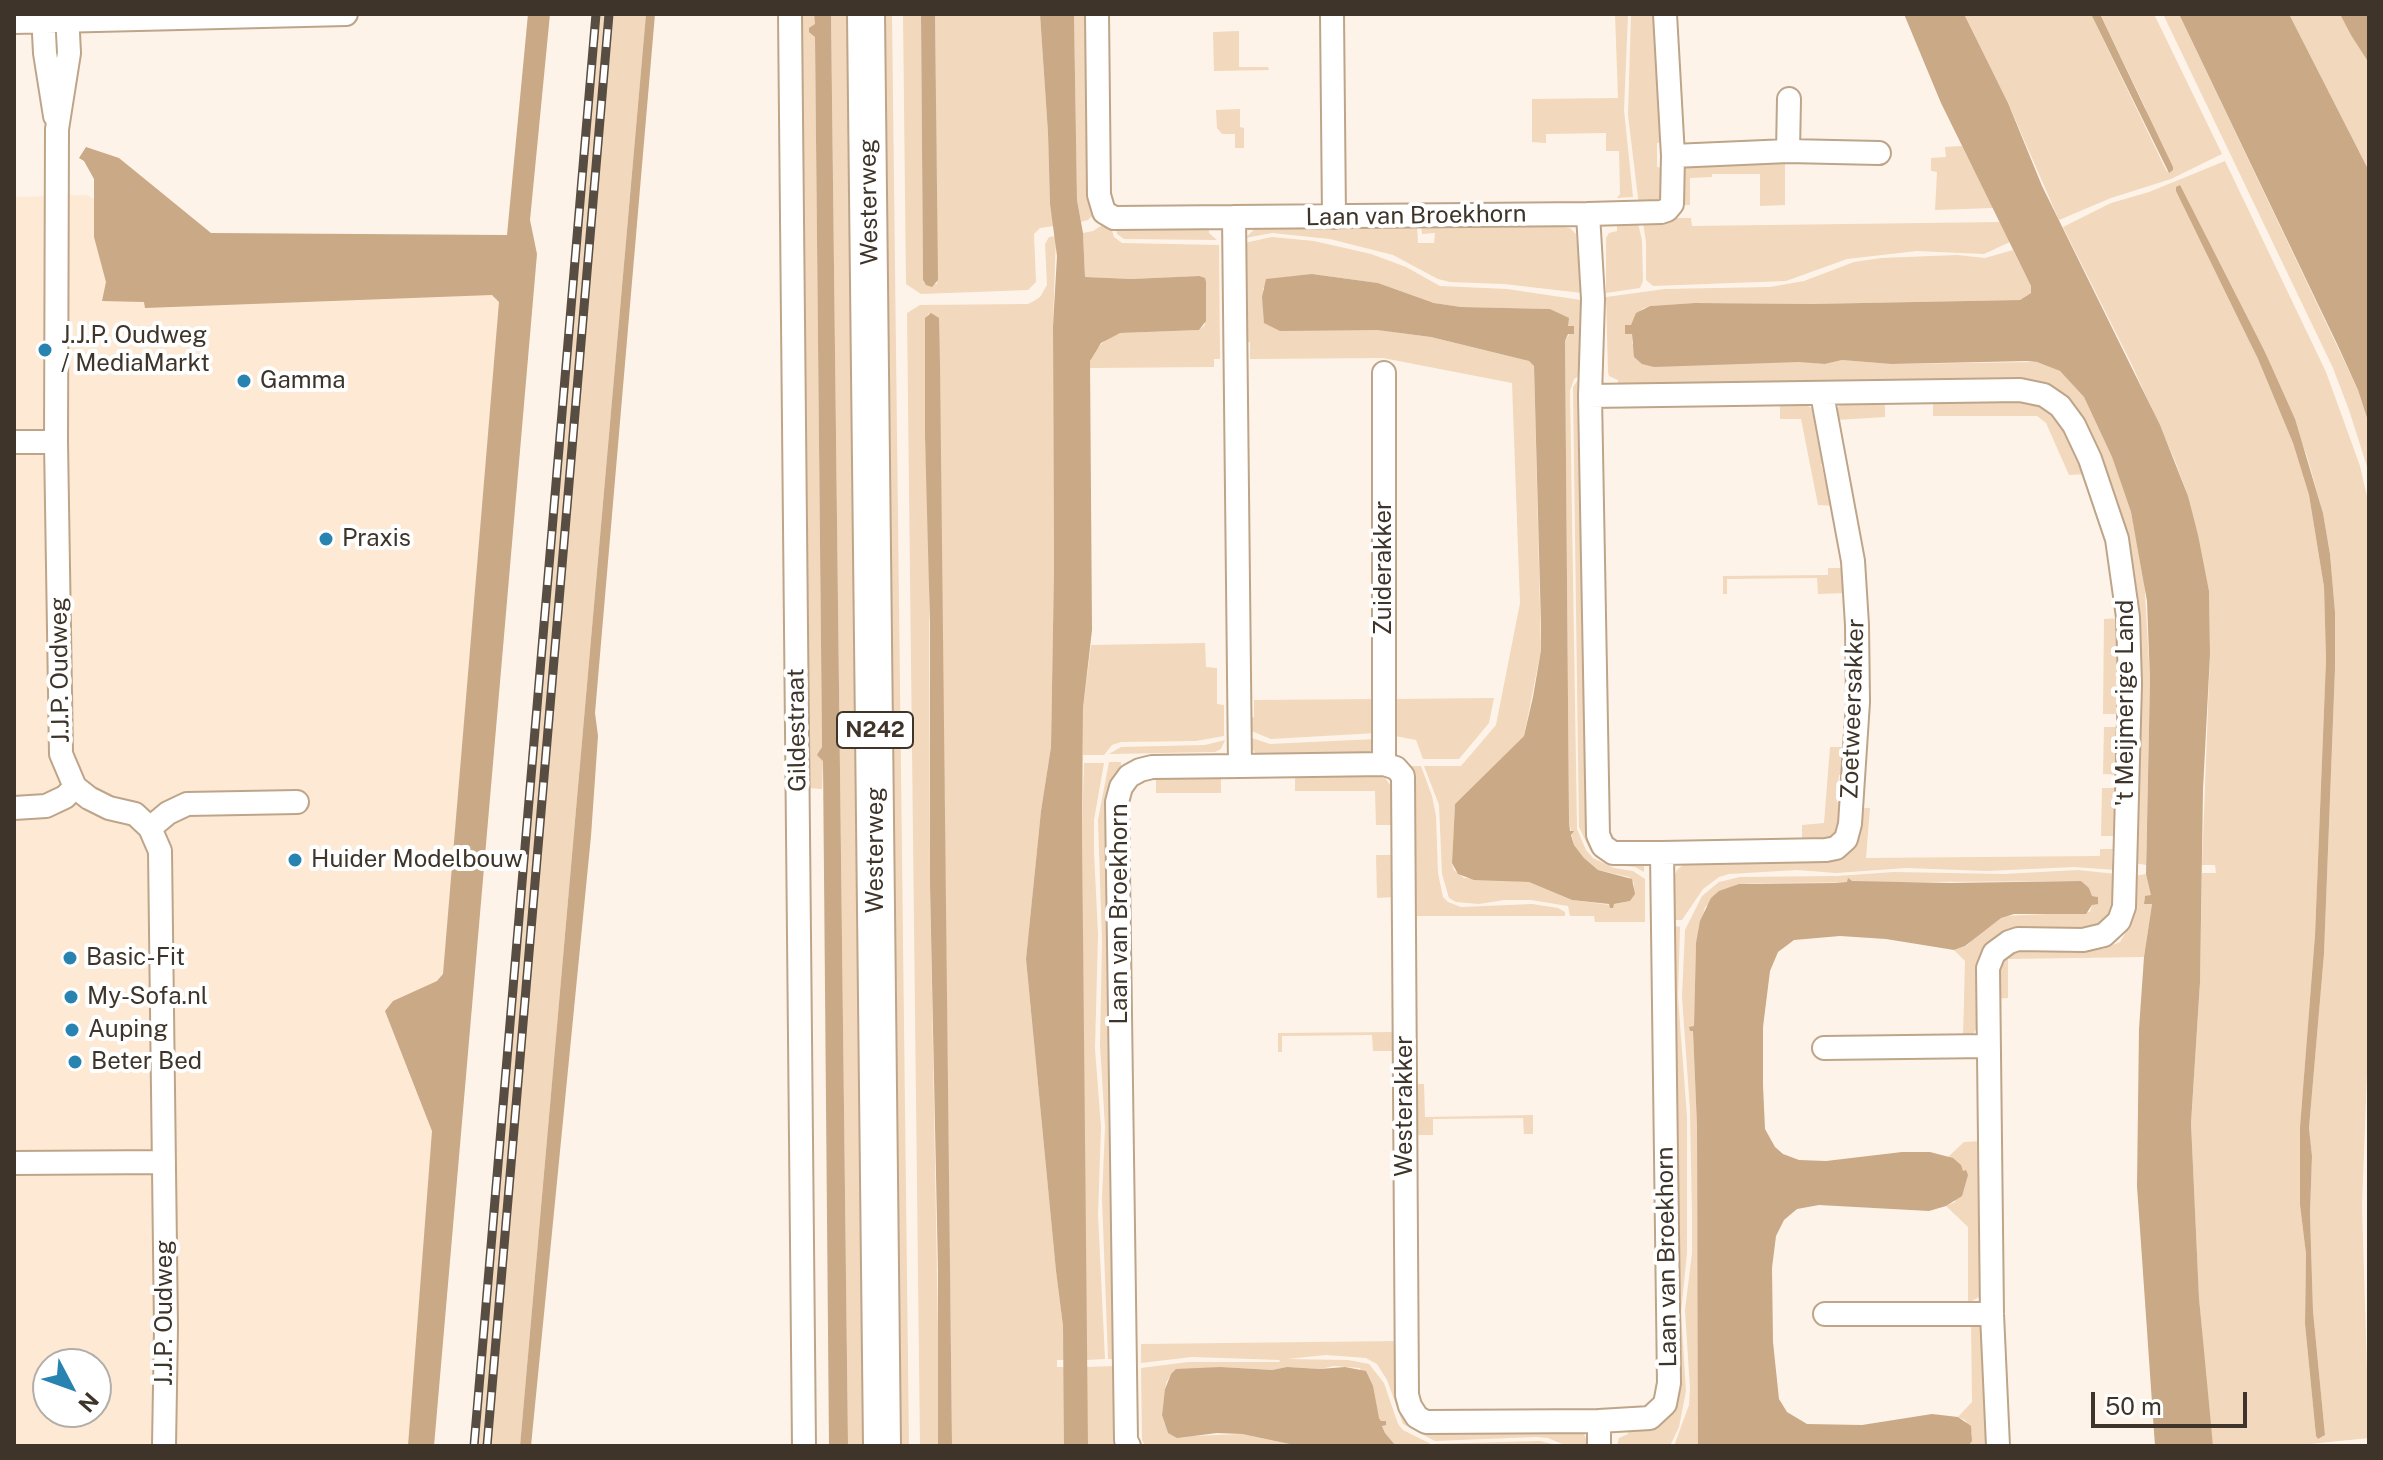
<!DOCTYPE html>
<style>
body{margin:0}
#map{position:relative;width:2383px;height:1460px;overflow:hidden;background:#fef3e8;font-family:"Public Sans",sans-serif}
canvas{display:block}
.frame{position:absolute;inset:0;border:16px solid #3e3429;pointer-events:none}
.north{position:absolute;left:32px;top:1348px;width:80px;height:80px;box-sizing:border-box;background:#fff;border:2px solid #b2aea9;border-radius:50%;rotate:131deg;font-size:22px;font-weight:700;line-height:32px;text-align:center;color:#3e3429}
.north::after{content:'';display:block;margin:auto;width:28px;height:36px;background:#2883b0;clip-path:polygon(50% 0,100% 100%,50% 72%,0 100%)}
.scale{position:absolute;left:2091px;top:1392px;width:156px;height:36px;box-sizing:border-box;border:4px solid #3e3429;border-top:0;padding-left:10px;font-size:24px;line-height:28px;white-space:nowrap;color:#3e3429;-webkit-text-stroke:6px #fff;paint-order:stroke}
</style>
<div id="map">
<canvas width="2383" height="1460"></canvas>
<div class="frame"></div>
<div class="north">N</div>
<div class="scale">50 m</div>
</div>
<script>
const ctx = document.querySelector('canvas').getContext('2d');
ctx.lineJoin = 'round';
function fill(path, color) { ctx.fillStyle = color; ctx.fill(path, 'evenodd'); }
const toPath = rows => new Path2D(rows.map(r => 'M' + r).join(''));
function strokePath(path, color, width, dash) { ctx.strokeStyle = color; ctx.lineWidth = width; ctx.lineCap = dash ? 'butt' : 'round'; ctx.setLineDash(dash || []); ctx.stroke(path); }
function drawText(font, color, halo, rows, align = 'center') {
  ctx.font = font + ' "Public Sans",sans-serif'; ctx.lineWidth = 8; ctx.setLineDash([]); ctx.textBaseline = 'middle'; ctx.strokeStyle = halo; ctx.fillStyle = color; for (const [text, x, y, turn = 0] of rows) {
    ctx.save(); ctx.translate(x, y); ctx.rotate((+turn || 0) * Math.PI / 180); ctx.textAlign = isNaN(turn) ? turn : align; if (halo) ctx.strokeText(text, 0, 0); ctx.fillText(text, 0, 0); ctx.restore();
  }
}
const built = toPath([
 [86,195,187,245,517,253,419,1446,14,1446,14,197],
 [48,1364,96,1364,96,1412,48,1412]
]);
const green = toPath([
 [596,14,646,14,520,1446,479,1446,496,1163],
 [799,14,814,14,815,24,812,28,815,37,822,747,819,755,823,761,822,789,808,788],
 [831,14,853,14,871,1446,848,1446],
 [880,14,892,14,909,1446,897,1446],
 [903,14,921,14,923,280,924,283,937,284,935,14,1040,14,1048,133,1050,204,1054,226,1040,228,1034,234,1036,282,1028,290,921,294,906,284],
 [1074,14,1087,14,1088,201,1092,216,1088,220,1081,222,1077,200],
 [1615,14,1628,15,1624,110,1633,197,1617,198,1620,194,1619,151,1606,151,1606,133,1546,134,1546,143,1532,142,1532,99,1618,98],
 [1631,14,1655,14,1662,142,1657,143,1657,167,1663,168,1661,197,1655,203,1639,206,1628,115],
 [1964,14,2091,14,2166,170,2169,173,2145,107,2100,14,2154,14,2222,154,2171,179,2111,198,2059,220,2008,103],
 [2163,14,2179,14,2358,390,2369,424,2369,473,2349,410,2333,368],
 [2289,14,2340,14,2369,63,2369,171],
 [1239,31,1239,67,1268,67,1269,70,1214,71,1213,32],
 [1240,109,1240,127,1244,128,1244,148,1235,148,1235,134,1222,134,1217,128,1216,110],
 [1962,146,1993,208,1935,210,1937,172,1931,171,1931,158,1946,157,1945,147],
 [1785,160,1785,205,1760,206,1760,174,1712,174,1712,177,1690,178,1690,205,1680,205,1682,162],
 [2225,161,2326,372,2360,466,2369,505,2369,1018,2362,1206,2369,1438,2289,1446,2213,1446,2209,1417,2199,1298,2191,1123,2200,982,2202,873,2216,873,2215,865,2202,865,2210,654,2209,591,2188,496,2174,458,2132,365,2063,227,2111,203,2149,192],
 [2176,187,2265,352,2307,456,2323,513,2330,554,2335,612,2335,669,2324,954,2309,1128,2312,1156,2310,1213,2313,1311,2325,1435,2318,1439,2316,1436,2305,1324,2306,1254,2300,1205,2300,1127,2315,935,2326,660,2324,587,2309,495,2293,443,2258,359],
 [1675,218,1691,218,1692,226,2000,222,2010,242,1984,254,1917,251,1847,259,1786,281,1653,286,1646,280,1646,242,1643,223,1667,222],
 [1539,223,1570,228,1576,234,1582,293,1504,284,1450,282,1438,279,1393,255,1330,239,1272,233,1245,238,1257,227,1417,224,1418,243,1434,243,1435,233,1422,234,1421,225],
 [1617,223,1638,223,1642,240,1643,281,1640,288,1606,293,1606,238,1609,233,1617,231],
 [1104,224,1111,227,1114,237,1122,243,1219,245,1220,359,1214,359,1214,367,1090,368,1090,361,1095,350,1109,337,1120,333,1199,330,1205,325,1199,276,1131,279,1085,277,1083,233,1093,231],
 [1209,227,1209,233,1217,240,1124,239,1117,234,1116,228],
 [1056,236,1053,326,1054,568,1051,747,1041,811,1026,959,1056,1271,1063,1326,1064,1360,1057,1360,1057,1367,1064,1367,1064,1446,952,1446,940,443,929,313,925,319,925,436,929,536,930,884,939,1386,938,1446,920,1446,907,313,920,305,1028,304,1034,301,1040,297,1047,285,1045,244,1049,237],
 [1272,237,1314,241,1371,254,1406,267,1440,286,1507,289,1581,300,1583,374,1574,379,1570,391,1577,829,1586,850,1593,858,1614,868,1633,871,1645,879,1645,922,1595,922,1594,916,1570,916,1568,906,1531,900,1504,900,1479,904,1456,902,1449,898,1442,874,1439,805,1424,766,1461,766,1496,725,1520,603,1512,383,1383,358,1250,359,1250,342,1244,342,1244,243],
 [1312,274,1378,283,1434,303,1461,307,1550,309,1566,318,1568,326,1574,326,1565,341,1569,821,1574,845,1584,858,1598,870,1629,877,1634,883,1634,894,1630,901,1610,905,1572,900,1529,882,1464,878,1454,870,1452,863,1455,804,1524,736,1541,650,1534,366,1529,361,1431,337,1378,330,1264,322,1263,288],
 [2013,250,2031,286,2031,293,2020,300,1811,304,1695,303,1650,306,1642,309,1625,334,1632,333,1632,344,1825,364,1842,360,1891,364,2037,362,2060,371,2066,377,2084,397,2112,457,2131,512,2144,577,2150,679,2146,865,2134,863,2140,648,2131,558,2108,478,2073,403,2062,392,2043,383,2032,382,1618,386,1618,380,1609,376,1608,372,1606,297,1665,289,1770,287,1804,281,1854,262,1881,258,1957,255,1985,258],
 [1579,378,1582,378,1587,829,1644,865,1644,872,1635,867,1614,865,1599,857,1590,850,1579,827,1573,387],
 [2035,400,2057,412,2087,474,2069,475,2046,423,2037,416,1933,416,1933,401],
 [1846,402,1885,402,1885,417,1836,420,1835,413,1839,406],
 [1780,403,1801,403,1810,407,1815,413,1826,462,1821,464,1829,496,1833,496,1835,506,1818,505,1801,419,1780,419],
 [1828,568,1844,568,1846,593,1818,594,1817,578,1727,579,1727,594,1723,594,1723,576,1828,575],
 [2121,618,2120,714,2103,714,2104,619],
 [1205,643,1206,667,1217,668,1217,704,1224,705,1224,736,1196,741,1121,742,1112,745,1104,755,1083,755,1083,708,1091,645],
 [1494,698,1489,723,1459,759,1423,759,1416,740,1395,736,1395,699],
 [1376,699,1376,733,1271,739,1249,730,1249,718,1254,717,1254,700],
 [2104,727,2120,727,2119,775,2103,774],
 [1249,737,1270,744,1376,739,1374,748,1367,754,1358,757,1357,752,1337,753,1337,758,1258,756,1251,748],
 [1225,740,1221,749,1215,752,1109,754,1121,747,1205,745],
 [1830,747,1846,747,1844,774,1839,775,1837,802,1842,803,1840,823,1837,833,1827,840,1802,841,1802,825,1824,823],
 [1109,762,1121,762,1116,1359,1108,1359,1102,1198,1105,1127,1100,1045,1102,941,1098,820],
 [1084,763,1104,763,1094,820,1094,852,1098,934,1095,1049,1101,1127,1098,1215,1105,1359,1086,1360,1082,830],
 [1409,766,1421,766,1432,796,1436,816,1438,873,1443,897,1448,902,1461,907,1532,904,1558,908,1565,912,1565,916,1413,916,1411,911,1415,910,1415,893,1411,892],
 [1377,774,1385,778,1391,786,1393,825,1376,825,1375,791,1295,791,1295,775],
 [1221,776,1221,793,1156,793,1156,777],
 [2102,788,2118,788,2117,836,2101,836],
 [1859,808,1870,808,1866,858,2100,856,2100,849,2116,849,2112,851,2112,864,2116,864,2116,870,2074,867,1987,871,1906,868,1836,873,1797,870,1729,874,1719,877,1703,889,1682,920,1672,920,1672,882,1677,870,1685,863,1831,859],
 [1376,855,1393,855,1394,897,1377,898],
 [2078,870,2116,874,2115,910,2103,928,2051,932,2050,928,2026,928,2008,935,1979,1024,1973,1034,1963,1038,1965,961,1954,950,1966,946,1992,922,2004,916,2090,912,2092,905,2098,901,2098,897,2092,896,2089,888,2084,884,2081,881,1757,883,1739,884,1705,907,1696,943,1694,1027,1690,1027,1693,1031,1697,1126,1699,1444,1674,1446,1689,1405,1690,1389,1685,1310,1692,1253,1692,1216,1690,1110,1682,997,1685,930,1702,896,1719,882,1740,877,1837,876,1894,872,2004,874],
 [2146,874,2152,896,2145,896,2144,903,2152,904,2144,957,2008,959,2008,998,1997,999,1997,972,2001,960,2009,953,2020,950,2103,949,2120,942,2131,924,2134,876],
 [1673,925,1680,927,1678,997,1687,1117,1687,1253,1681,1312,1686,1391,1679,1427,1670,1446,1617,1446,1619,1438,1628,1434,1628,1426,1662,1422,1672,1413,1677,1399],
 [1395,1032,1395,1051,1373,1051,1372,1035,1282,1036,1282,1052,1278,1052,1278,1033],
 [1413,1084,1424,1084,1425,1117,1533,1115,1533,1134,1524,1134,1523,1118,1433,1119,1433,1135,1414,1135,1413,1121,1417,1121,1417,1103,1413,1102],
 [1982,1141,1983,1295,1968,1303,1968,1227,1946,1206,1955,1202,1963,1171,1948,1157,1964,1142],
 [1971,1321,1983,1326,1989,1446,1968,1446,1972,1433,1965,1420,1958,1417,1972,1402],
 [1399,1341,1403,1413,1581,1430,1591,1446,1567,1446,1548,1438,1536,1437,1435,1441,1403,1424,1387,1380,1377,1364,1366,1358,1326,1355,1287,1359,1348,1360,1369,1364,1384,1383,1398,1424,1403,1430,1431,1444,1540,1441,1561,1446,1396,1446,1385,1433,1382,1425,1385,1421,1381,1421,1379,1418,1360,1368,1334,1366,1320,1369,1287,1367,1272,1370,1221,1367,1171,1374,1166,1383,1162,1415,1168,1433,1188,1436,1242,1434,1299,1446,1145,1446,1142,1440,1141,1368,1188,1362,1279,1362,1280,1360,1192,1357,1141,1363,1141,1344],
 [1116,1366,1118,1446,1088,1446,1086,1367]
]);
const water = toPath([
 [528,14,550,14,530,220,537,254,434,1446,408,1446,432,1131,385,1011,393,1001,437,981,443,974,499,302,492,295,145,308,144,302,102,301,106,282,94,237,94,179,84,161,79,158,86,147,119,158,211,233,507,235],
 [646,14,655,14,595,713,598,736,591,836,531,1446,520,1446],
 [814,14,831,14,848,1446,829,1446,823,761,817,755,822,747,815,37,809,32,809,28,815,24],
 [921,14,935,14,938,280,932,287,926,285,923,280],
 [1040,14,1074,14,1077,200,1083,233,1085,277,1131,279,1199,276,1205,278,1206,282,1206,321,1199,330,1120,333,1101,343,1090,361,1092,630,1083,708,1082,830,1088,1446,1064,1446,1063,1326,1056,1271,1026,959,1041,811,1051,747,1054,568,1053,326,1057,256,1050,204,1048,133],
 [1904,14,1964,14,2008,103,2042,186,2160,425,2188,496,2198,535,2209,591,2210,654,2203,789,2200,982,2191,1123,2199,1298,2213,1446,2155,1446,2137,1186,2139,1029,2144,957,2152,904,2144,904,2145,896,2151,895,2146,874,2150,679,2147,601,2131,512,2112,457,2084,397,2060,371,2037,362,2027,361,1891,364,1842,360,1825,364,1799,362,1654,367,1642,364,1634,357,1632,334,1625,334,1625,325,1631,325,1636,313,1650,306,1695,303,1811,304,2020,300,2031,293,2031,286,1941,103],
 [2091,14,2100,14,2173,167,2173,170,2169,173],
 [2179,14,2289,14,2369,171,2369,424,2358,390,2338,346],
 [2340,14,2369,14,2369,63,2351,35],
 [2180,185,2265,352,2295,419,2323,513,2330,554,2335,612,2335,669,2324,954,2309,1128,2312,1156,2310,1213,2313,1311,2325,1435,2318,1439,2316,1436,2305,1324,2306,1254,2300,1205,2300,1127,2315,935,2326,660,2324,587,2309,495,2293,443,2258,359,2176,191,2176,187],
 [1312,274,1378,283,1434,303,1461,307,1550,309,1569,318,1568,326,1574,326,1574,334,1568,334,1565,341,1569,821,1570,831,1574,831,1571,835,1574,845,1584,858,1598,870,1632,879,1635,894,1630,901,1614,904,1613,908,1610,908,1609,904,1572,900,1529,882,1474,880,1458,874,1452,863,1455,804,1524,736,1533,697,1541,650,1541,626,1534,366,1529,361,1431,337,1377,330,1280,331,1264,323,1262,297,1266,279],
 [931,313,939,318,940,365,952,1446,938,1446,938,1271,930,884,930,624,925,436,925,318],
 [1848,878,1852,881,1950,883,2081,881,2089,888,2092,896,2098,897,2098,904,2092,905,2086,914,2014,914,2001,918,1965,946,1954,950,1886,939,1840,936,1794,940,1778,952,1770,971,1763,1027,1763,1085,1765,1129,1775,1147,1783,1154,1799,1160,1826,1161,1902,1152,1930,1152,1953,1158,1961,1165,1963,1171,1966,1170,1968,1175,1962,1196,1946,1206,1929,1211,1819,1205,1797,1209,1784,1220,1776,1236,1772,1268,1773,1342,1779,1399,1787,1412,1807,1424,1862,1425,1932,1414,1958,1417,1971,1426,1972,1441,1968,1446,1698,1446,1697,1126,1693,1031,1690,1031,1689,1027,1694,1026,1696,943,1700,921,1711,898,1719,891,1739,884,1835,883,1847,882],
 [1287,1367,1320,1369,1345,1367,1366,1371,1373,1386,1379,1418,1381,1421,1386,1421,1386,1425,1382,1426,1385,1433,1396,1446,1299,1446,1242,1434,1217,1433,1177,1438,1168,1433,1162,1415,1165,1389,1171,1374,1176,1369,1221,1367,1272,1370]
]);
const street = toPath([
 [43,14,45,53,55,116],
 [67,14,69,53,57,129,56,442,61,754,75,787,89,798,109,808,135,814,150,828,160,851,166,1328,164,1446],
 [790,14,804,1446],
 [1097,14,1099,195,1104,212,1114,218,1234,217],
 [1332,14,1334,217],
 [14,22,346,14],
 [1788,151,1789,99],
 [1673,156,1788,151,1879,153],
 [1588,214,1661,212,1667,210,1672,204,1673,156,1665,14],
 [1384,373,1384,764],
 [1590,396,2020,390,2044,395,2060,406,2074,425,2090,459,2117,539,2128,617,2130,684,2124,907,2119,921,2104,935,2083,940,2018,939,2009,942,1994,953,1988,968,1992,1314,1998,1446],
 [14,442,56,442],
 [1240,766,1384,764,1396,768,1403,776,1407,1395,1410,1406,1417,1417,1426,1422,1599,1421],
 [14,808,46,806,65,797,75,787],
 [150,828,168,813,187,804,297,802],
 [1662,853,1826,850,1836,848,1846,839,1850,824,1858,702,1857,625,1853,561,1822,394],
 [1824,1048,1988,1046],
 [14,1163,164,1162],
 [1825,1314,1992,1314],
 [1129,1446,1126,1440,1117,802,1121,787,1129,776,1140,770,1152,767,1240,766,1234,217,1588,214,1593,299,1590,396,1598,835,1603,846,1613,853,1662,853,1669,1383,1665,1404,1650,1418,1599,1421,1599,1446]
]);
const primary = toPath([
 [866,14,882,1446]
]);
const rail = toPath([
 [474,1446,596,14],
 [487,1446,609,14]
]);
const markers = [
 [45,350,8,"#2883b0"],
 [244,381,8,"#2883b0"],
 [326,539,8,"#2883b0"],
 [295,860,8,"#2883b0"],
 [70,958,8,"#2883b0"],
 [71,997,8,"#2883b0"],
 [72,1030,8,"#2883b0"],
 [75,1062,8,"#2883b0"]
];
const shields = [
 [875,730,76]
];
const shieldNames = [
 ["N242",875,730]
];
const streetNames = [
 ["Westerweg",869,202,-91],
 ["Laan van Broekhorn",1416,216,-1],
 ["Zuiderakker",1384,568,-90],
 ["J.J.P. Oudweg",60,670,-91],
 ["'t Meijmerige Land",2126,703,-90],
 ["Zoetweersakker",1853,709,-88],
 ["Gildestraat",797,730,-91],
 ["Westerweg",876,850,-90],
 ["Laan van Broekhorn",1120,914,-90],
 ["Westerakker",1405,1106,-90],
 ["Laan van Broekhorn",1667,1257,-91],
 ["J.J.P. Oudweg",165,1313,-90]
];
const poiNames = [
 ["J.J.P. Oudweg",61,336],
 ["/ MediaMarkt",61,364],
 ["Gamma",260,381],
 ["Praxis",342,539],
 ["Huider Modelbouw",311,860],
 ["Basic-Fit",86,958],
 ["My-Sofa.nl",87,997],
 ["Auping",88,1030],
 ["Beter Bed",91,1062]
];
fill(built, '#fde9d4');
fill(green, '#f2d8bc');
fill(water, '#c9a986');
strokePath(street, '#bea589', 26);
strokePath(primary, '#bea589', 40);
strokePath(street, '#fff', 22);
strokePath(primary, '#fff', 36);
strokePath(rail, '#574d42', 9);
strokePath(rail, '#fff', 6, [18]);
for (const [x, y, r, color] of markers) { const dot = new Path2D(); dot.arc(x, y, r, 0, 2 * Math.PI); ctx.fillStyle = color; ctx.fill(dot); strokePath(dot, '#fff', 3); }
for (const [x, y, w] of shields) { const box = new Path2D(); box.roundRect(x - w / 2, y - 18, w, 36, 6); ctx.fillStyle = '#fff'; ctx.fill(box); strokePath(box, '#3e3429', 2); }
drawText('bold 22px', '#3e3429', null, shieldNames);
drawText('24px', '#3e3429', '#fff', streetNames);
drawText('24px', '#3e3429', '#fff', poiNames, 'left');
</script>
